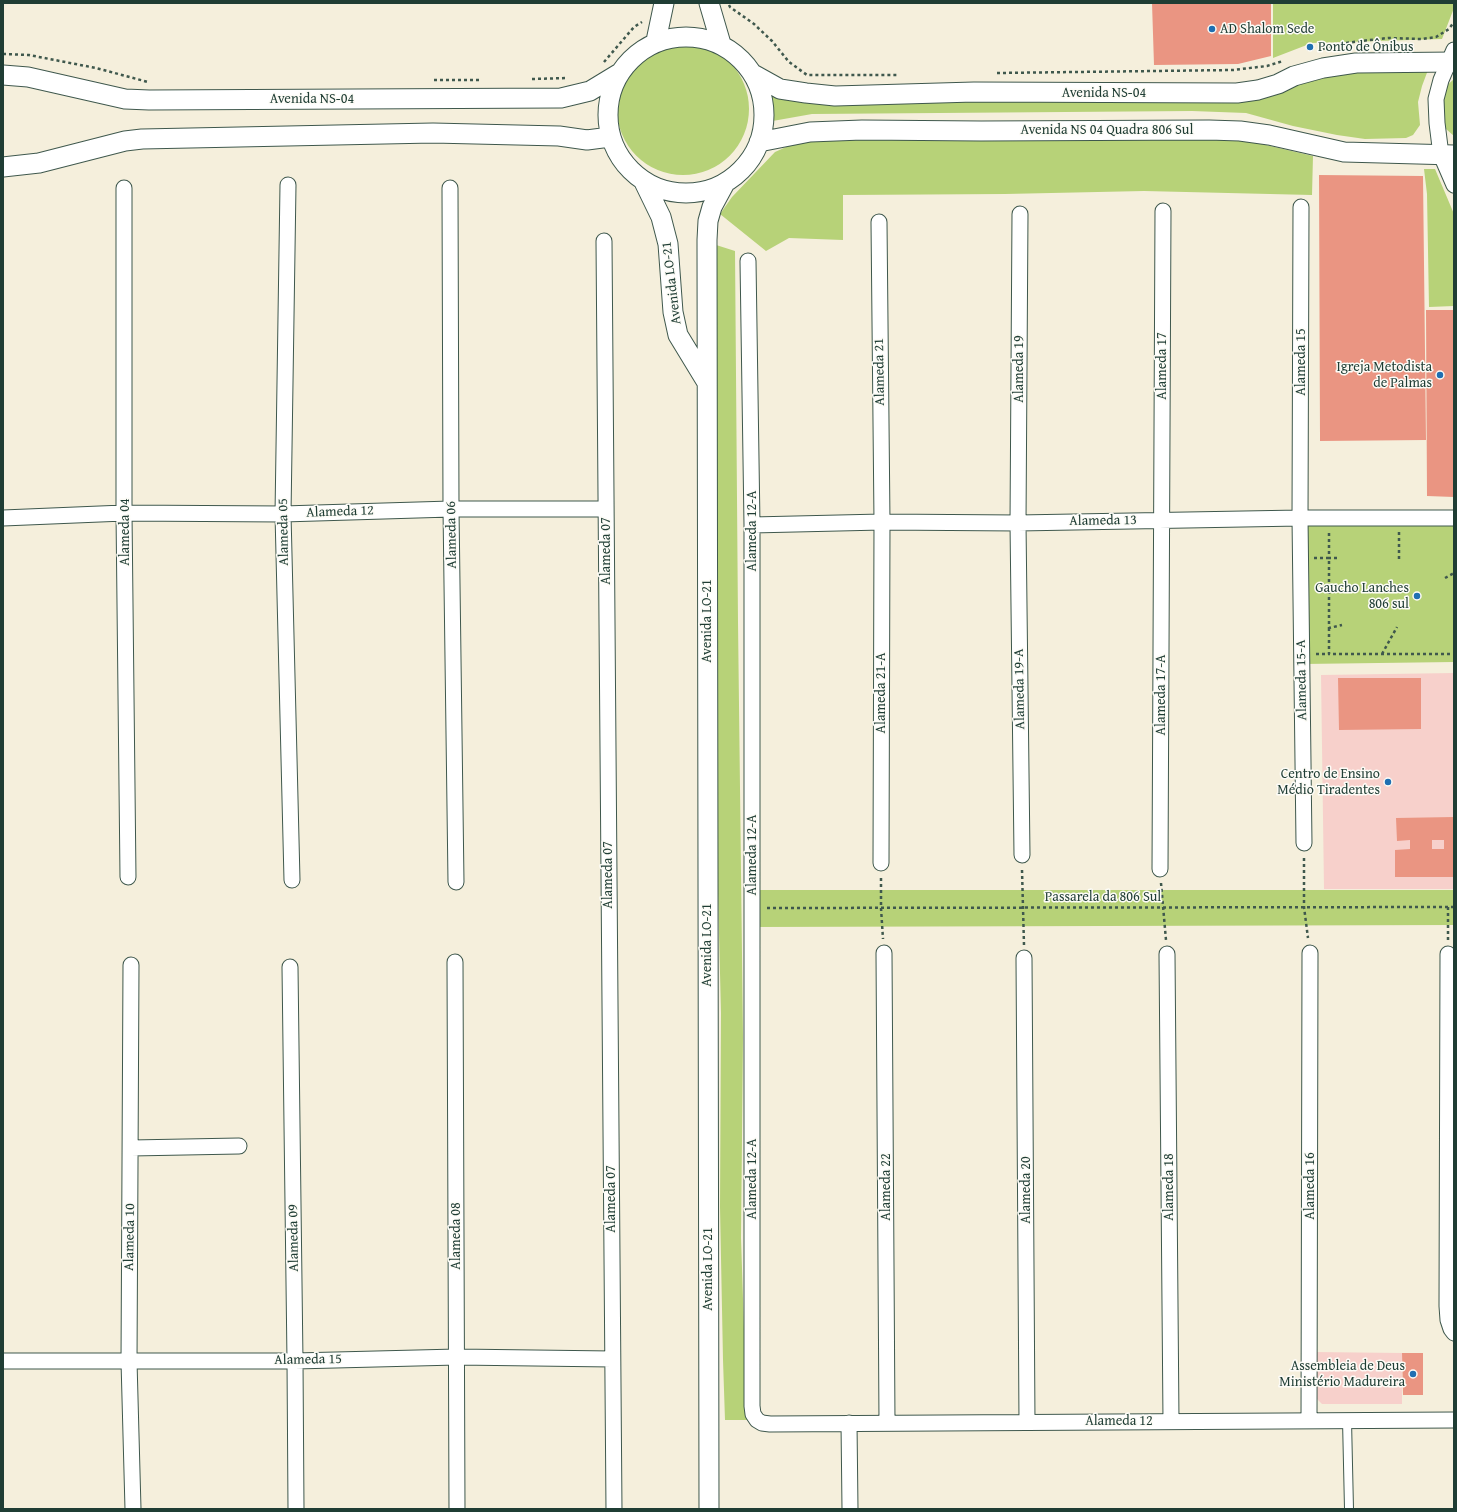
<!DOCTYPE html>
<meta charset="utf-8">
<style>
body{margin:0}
#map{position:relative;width:1457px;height:1512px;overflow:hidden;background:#f5efdc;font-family:"Gentium Book Plus",serif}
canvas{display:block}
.frame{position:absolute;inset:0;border:4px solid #1f3d34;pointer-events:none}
</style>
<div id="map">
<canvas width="1457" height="1512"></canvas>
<div class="frame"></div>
</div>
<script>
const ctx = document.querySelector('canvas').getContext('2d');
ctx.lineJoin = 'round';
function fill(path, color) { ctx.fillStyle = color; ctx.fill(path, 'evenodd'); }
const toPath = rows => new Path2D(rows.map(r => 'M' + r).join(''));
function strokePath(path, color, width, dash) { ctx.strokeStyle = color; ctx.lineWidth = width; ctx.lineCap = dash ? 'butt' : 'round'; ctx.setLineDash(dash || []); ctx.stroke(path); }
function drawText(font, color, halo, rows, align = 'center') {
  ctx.font = font + ' "Gentium Book Plus",serif'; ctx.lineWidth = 3; ctx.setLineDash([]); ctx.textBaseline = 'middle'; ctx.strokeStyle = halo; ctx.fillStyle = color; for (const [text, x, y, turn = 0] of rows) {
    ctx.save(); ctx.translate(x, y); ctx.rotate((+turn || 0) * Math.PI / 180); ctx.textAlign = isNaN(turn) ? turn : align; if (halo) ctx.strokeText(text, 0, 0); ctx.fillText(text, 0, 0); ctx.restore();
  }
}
const built = toPath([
 [1454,673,1454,889,1324,889,1321,675],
 [1314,1352,1402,1353,1402,1404,1322,1404,1314,1396]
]);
const green = toPath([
 [1273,3,1454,3,1454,8,1442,39,1312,43,1273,58],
 '617 109a66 66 0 1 1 132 0a66 66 0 1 1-132 0Z',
 [1428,70,1422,86,1418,102,1420,125,1413,135,1406,138,1365,139,1337,135,1293,126,1246,113,1192,111,812,114,767,122,768,106,766,89,1288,85,1354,71],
 [1454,79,1454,136,1446,129,1440,118,1443,89],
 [1227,138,1249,141,1313,156,1312,195,1144,191,1005,194,843,195,843,240,789,238,766,251,720,214,732,197,775,152,795,143,815,140],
 [1424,169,1435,169,1454,214,1454,306,1429,307,1427,194],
 [713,244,735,251,738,622,743,1037,741,1238,747,1420,725,1420,723,1360,720,1207,721,1013,718,893],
 [1302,519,1454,520,1454,662,1303,664],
 [756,890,1454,890,1454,925,756,927]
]);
const building = toPath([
 [1152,3,1271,3,1271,56,1238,64,1154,65],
 [1319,175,1423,176,1426,440,1320,441],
 [1426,310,1454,310,1454,497,1427,496],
 [1338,678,1421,678,1421,729,1339,730],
 [1454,817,1454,877,1395,877,1395,850,1410,849,1410,840,1397,841,1396,818],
 [1432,840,1444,840,1444,849,1432,849],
 [1402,1353,1423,1353,1423,1395,1403,1395]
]);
const path = toPath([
 [729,5,730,7,754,24,772,41,789,62,807,75,899,75],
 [1323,49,1338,44,1361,41,1388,38,1422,39,1436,37,1449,29,1454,22],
 [3,54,29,55,96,68,148,82],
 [604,62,634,27,642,22],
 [997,73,1233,70,1267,66,1283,61],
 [532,79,567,78],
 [434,80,481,80],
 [1399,532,1399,561],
 [1329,533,1329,558,1338,558],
 [1314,558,1329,558,1329,628,1342,625],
 [1445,578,1454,573],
 [1329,628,1329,654,1454,654],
 [1316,654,1329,654],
 [1382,654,1397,627],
 [1304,858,1304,907,1308,938],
 [1022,870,1024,945],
 [881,878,881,908,883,939],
 [1161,883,1166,940],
 [1448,907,1448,940],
 [767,908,1454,907]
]);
const service = toPath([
 [1347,1420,1349,1509]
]);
const minor = toPath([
 [1454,50,1441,80,1436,99,1437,123,1441,155,1454,185],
 [288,185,283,514,292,880],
 [124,188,124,513,128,877],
 [450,188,451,509,456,882],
 [1301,207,1300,518,1304,843],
 [1020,214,1018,523,1022,855],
 [879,222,882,522,881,863],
 [604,241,614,1509],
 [748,261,752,525,752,1406,753,1414,757,1420,762,1423,770,1424,1454,1420],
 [3,518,124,513,283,514,451,509,605,509],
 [752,525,882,522,1018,523,1300,518,1454,518],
 [1160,869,1163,211],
 [884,953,887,1422],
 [1167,954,1171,1421],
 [1448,954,1447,1306,1448,1320,1451,1329,1454,1333],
 [1024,958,1027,1422],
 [455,962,457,1509],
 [131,965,129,1361,133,1509],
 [290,967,295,1361,296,1509],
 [131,1148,239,1146],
 [3,1361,295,1361,457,1357,612,1359],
 [1309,1420,1310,953],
 [849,1423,850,1509]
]);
const tertiary = toPath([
 [709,3,721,44],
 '608 115a78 78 0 1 1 156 0a78 78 0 1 1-156 0Z',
 [656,41,664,3],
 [753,74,780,89,806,93,835,96,974,92,1237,93,1258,90,1278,84,1294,76,1323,68,1356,63,1454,62],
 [3,75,28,77,125,99,149,100,561,98,590,91,618,74],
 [759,142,810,132,862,130,981,131,1209,130,1240,131,1269,135,1344,152,1454,155],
 [3,167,39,163,125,141,142,139,433,133,559,136,587,140,610,137],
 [644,182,661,217,668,244,673,312,678,335,706,381],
 [709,1509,707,240,708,221,712,207,725,183]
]);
const markers = [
 [1212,29,4,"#1f6fb2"],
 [1310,47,4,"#1f6fb2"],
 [1440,375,4,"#1f6fb2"],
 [1417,596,4,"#1f6fb2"],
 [1388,782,4,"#1f6fb2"],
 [1413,1374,4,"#1f6fb2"]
];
const poiNames = [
 ["AD Shalom Sede",1220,29,"left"],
 ["Ponto de Ônibus",1318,47,"left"],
 ["Igreja Metodista",1432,367],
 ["de Palmas",1432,383],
 ["Gaucho Lanches",1409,588],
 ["806 sul",1409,604],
 ["Centro de Ensino",1380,774],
 ["Médio Tiradentes",1380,790],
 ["Assembleia de Deus",1405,1366],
 ["Ministério Madureira",1405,1382]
];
const streetNames = [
 ["Avenida NS-04",1104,93],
 ["Avenida NS-04",312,99],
 ["Avenida NS 04 Quadra 806 Sul",1107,130],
 ["Avenida LO-21",672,283,-97],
 ["Alameda 15",1301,362,-90],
 ["Alameda 17",1162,366,-90],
 ["Alameda 19",1019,369,-90],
 ["Alameda 21",880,372,-91],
 ["Alameda 12",340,512,-2],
 ["Alameda 13",1103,521,-1],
 ["Alameda 12-A",752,531,-90],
 ["Alameda 04",125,532,-90],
 ["Alameda 05",284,532,-91],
 ["Alameda 06",452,535,-91],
 ["Alameda 07",606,551,-90],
 ["Avenida LO-21",707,621,-90],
 ["Alameda 15-A",1302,680,-91],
 ["Alameda 19-A",1020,689,-91],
 ["Alameda 21-A",881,693,-90],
 ["Alameda 17-A",1161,695,-90],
 ["Alameda 12-A",752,855,-90],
 ["Alameda 07",608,875,-90],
 ["Passarela da 806 Sul",1103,897],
 ["Avenida LO-21",707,945,-90],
 ["Alameda 12-A",752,1179,-90],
 ["Alameda 16",1310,1186,-90],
 ["Alameda 22",886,1187,-90],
 ["Alameda 18",1169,1187,-90],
 ["Alameda 20",1026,1190,-90],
 ["Alameda 07",611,1199,-90],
 ["Alameda 08",456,1236,-90],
 ["Alameda 10",130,1237,-89],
 ["Alameda 09",294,1238,-91],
 ["Avenida LO-21",708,1269,-90],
 ["Alameda 15",308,1360,-1],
 ["Alameda 12",1119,1421]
];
fill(built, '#f7d0cb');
fill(green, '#b7d278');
fill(building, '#ea9582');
strokePath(service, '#3f584d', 10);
strokePath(minor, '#3f584d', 17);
strokePath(tertiary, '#3f584d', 21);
strokePath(path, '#3f584d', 2.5, [3, 3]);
strokePath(service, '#fff', 8);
strokePath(minor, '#fff', 15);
strokePath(tertiary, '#fff', 19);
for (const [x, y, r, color] of markers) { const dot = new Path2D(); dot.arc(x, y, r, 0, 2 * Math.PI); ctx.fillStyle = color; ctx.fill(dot); strokePath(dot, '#fdfcf7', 1.5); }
drawText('14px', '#1f3d34', '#fdfcf7', poiNames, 'right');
drawText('14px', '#1f3d34', '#fdfcf7', streetNames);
</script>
